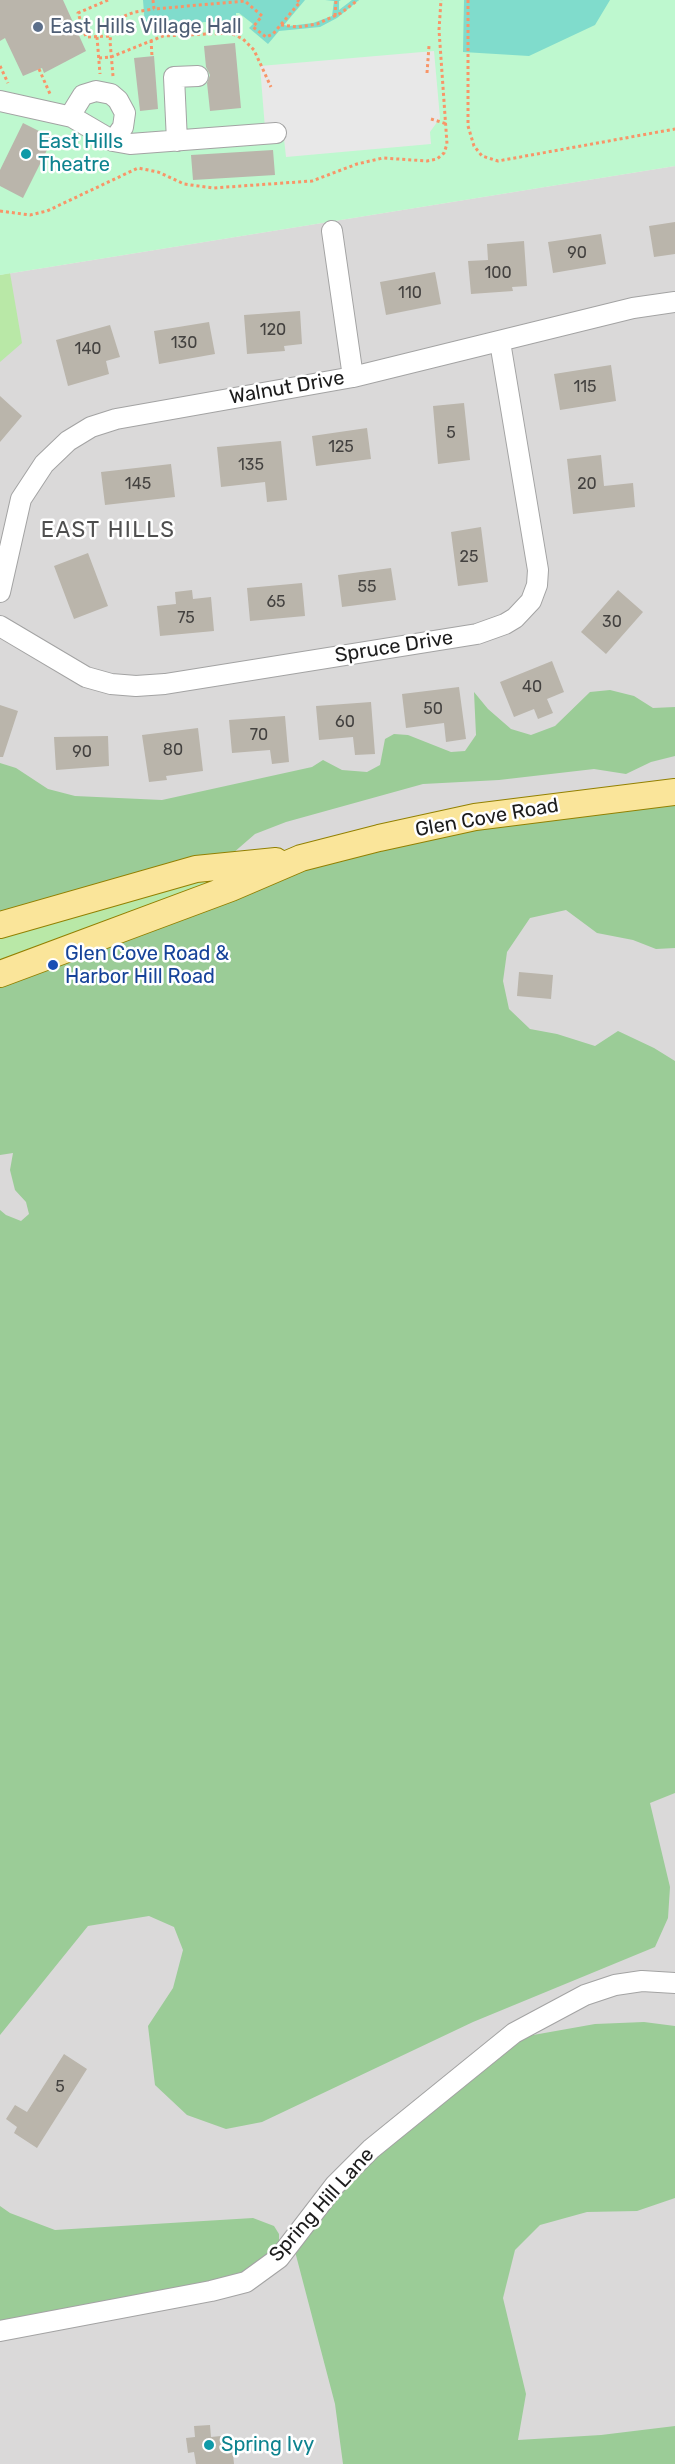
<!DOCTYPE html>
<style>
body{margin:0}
canvas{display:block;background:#edece2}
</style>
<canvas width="675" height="2464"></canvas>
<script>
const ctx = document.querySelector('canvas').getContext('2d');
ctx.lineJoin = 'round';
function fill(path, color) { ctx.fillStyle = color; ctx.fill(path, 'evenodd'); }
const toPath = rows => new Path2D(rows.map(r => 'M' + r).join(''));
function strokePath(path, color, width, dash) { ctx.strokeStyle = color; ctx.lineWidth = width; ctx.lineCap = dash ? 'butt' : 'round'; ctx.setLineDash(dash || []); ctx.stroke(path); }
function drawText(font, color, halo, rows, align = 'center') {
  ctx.font = font + ' Rubik,sans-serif'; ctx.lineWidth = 5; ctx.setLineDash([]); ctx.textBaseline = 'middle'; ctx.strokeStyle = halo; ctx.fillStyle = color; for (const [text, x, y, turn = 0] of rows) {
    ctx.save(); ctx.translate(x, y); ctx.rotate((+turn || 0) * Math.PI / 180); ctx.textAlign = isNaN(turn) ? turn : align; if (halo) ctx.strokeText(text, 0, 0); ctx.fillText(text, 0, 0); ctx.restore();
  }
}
const residential = toPath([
 [675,166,675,2464,0,2464,0,275]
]);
const grass = toPath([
 [10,273,22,343,0,362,0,275],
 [301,858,0,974,0,925]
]);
const forest = toPath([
 [610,690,634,696,653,708,675,707,675,756,651,762,626,774,594,769,499,780,423,784,286,822,255,834,225,860,0,919,0,763,16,768,48,789,75,796,162,800,312,767,323,760,342,770,367,772,380,765,385,739,394,734,408,735,451,752,465,751,476,735,474,692,488,709,511,729,531,735,555,726,590,692],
 [675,792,675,948,656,949,633,940,597,933,566,910,530,918,507,952,503,981,509,1009,530,1029,557,1034,595,1046,618,1031,654,1048,675,1061,675,1793,650,1803,670,1887,668,1918,655,1947,473,2022,262,2122,226,2129,187,2115,155,2085,148,2026,173,1988,183,1950,174,1927,149,1916,88,1926,0,2035,0,1210,6,1215,21,1221,29,1214,26,1202,15,1190,10,1170,13,1153,0,1155,0,974,301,858],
 [644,2022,675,2026,675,2198,637,2211,587,2212,540,2225,515,2250,503,2298,526,2394,518,2440,601,2435,675,2426,675,2464,343,2464,335,2404,292,2240,335,2185,522,2037,595,2024],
 [0,2206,10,2213,55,2230,253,2218,274,2226,279,2234,279,2258,257,2275,0,2322]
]);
const park = toPath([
 [0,0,675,0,675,166,0,275]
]);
const pitch = toPath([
 [143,0,305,0,284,25,289,26,313,23,332,16,334,1,325,0,341,0,339,1,339,10,352,0,359,0,337,18,320,27,279,31,268,44,249,28,253,24,239,13,236,13,236,20,145,26],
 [464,0,610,0,595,25,529,56,463,52]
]);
const parking = toPath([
 [434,51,440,118,430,132,431,144,286,157,284,139,266,141,260,66]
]);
const building = toPath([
 [0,0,63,0,86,51,44,73,42,68,23,76,5,38,0,41],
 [235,43,241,108,210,111,207,83,210,75,206,67,204,46],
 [154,56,158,109,140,111,134,58],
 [23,123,53,138,23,198,0,186,0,170],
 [273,150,275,175,193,180,191,155],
 [675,222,675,254,654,257,649,226],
 [601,234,606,264,553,273,548,242],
 [524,241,527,286,512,287,513,291,471,294,468,261,488,260,487,244],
 [435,272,441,304,386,315,380,282],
 [300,311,302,344,284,346,285,351,247,354,244,315],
 [209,322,215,354,159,364,154,331],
 [110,325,120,357,106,361,109,374,68,386,56,340],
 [611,365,616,401,560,410,554,374],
 [0,396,22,416,0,442],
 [464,403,470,460,438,464,433,406],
 [367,428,371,459,316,466,312,436],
 [281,441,287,500,267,502,265,482,221,487,217,447],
 [601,455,604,486,633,483,635,507,573,514,567,459],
 [171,464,175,497,105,505,101,472],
 [481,527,488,582,458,586,451,532],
 [88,553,108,606,74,619,54,566],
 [391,568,396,600,342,607,338,575],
 [302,583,305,616,250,621,247,588],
 [192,590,193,599,211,597,214,631,160,636,157,606,176,604,175,592],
 [618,590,643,612,606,654,581,632],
 [552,661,564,692,547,699,553,713,538,719,534,709,514,717,500,682],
 [459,687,466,739,446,742,444,723,406,728,402,694],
 [371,702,375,754,355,755,353,737,319,740,316,706],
 [0,705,18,711,3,757,0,757],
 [285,716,289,762,272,764,270,750,232,753,229,720],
 [198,728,203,771,166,776,167,780,149,782,142,735],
 [108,736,109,766,56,770,54,737],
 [519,972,553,975,551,999,517,996],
 [64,2054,87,2069,37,2148,14,2133,17,2127,6,2119,15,2105,27,2112],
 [210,2425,211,2437,231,2435,234,2464,196,2464,194,2452,188,2453,186,2438,195,2437,194,2426]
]);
const path = toPath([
 [108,0,78,13,86,37,110,36],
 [153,0,154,9,245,1,262,16,253,27,266,37,273,34,300,2,297,0],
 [468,0,468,126,474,146,482,156,498,161,675,129],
 [335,16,336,0],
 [281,25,298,27,317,24,341,13,358,0],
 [97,37,100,74],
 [151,40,152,56],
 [99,58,111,57,163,36,231,33,243,39,254,50,271,87],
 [0,66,8,83],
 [39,69,50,94],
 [427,73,429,46],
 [113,76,110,41,112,28,119,18,135,12,154,9],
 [431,119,447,124],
 [0,211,30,215,47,211,138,168,158,172,184,184,213,188,312,181,357,164,383,158,427,161,437,159,444,153,447,144,439,30,441,0]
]);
const minor = toPath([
 [0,101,72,117,113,141,130,144,276,133],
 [70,116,83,95,96,91,111,94,118,100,125,113,123,127,113,141],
 [177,141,174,77,198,76],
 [332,231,353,377],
 [0,592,21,499,44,464,68,441,91,427,116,419,353,377,633,308,675,302],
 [0,626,86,677,111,684,136,686,165,684,477,634,505,624,515,618,531,601,537,585,538,570,500,342],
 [0,2331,211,2291,246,2282,279,2258,335,2185,371,2149,514,2033,585,1995,615,1985,642,1981,675,1983]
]);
const major = toPath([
 [0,925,196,869,276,861],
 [0,974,231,888,301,858,379,838,475,817,675,792]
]);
const markers = [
 [38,27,6,"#5c6f8a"],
 [26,154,6,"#0f9aa8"],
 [53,965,6,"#1a4fb4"],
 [209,2445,6,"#0f9aa8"]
];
const numberNames = [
 ["90",577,253],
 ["100",498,273],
 ["110",410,293],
 ["120",273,330],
 ["130",184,343],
 ["140",88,349],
 ["115",585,387],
 ["5",451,433],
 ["125",341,447],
 ["135",251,465],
 ["145",138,484],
 ["20",587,484],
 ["25",469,557],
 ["55",367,587],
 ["65",276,602],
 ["75",186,618],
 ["30",612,622],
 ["40",532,687],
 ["50",433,709],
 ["60",345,722],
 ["70",259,735],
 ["80",173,750],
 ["90",82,752],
 ["5",60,2087]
];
const serviceNames = [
 ["East Hills Village Hall",50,27]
];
const cultureNames = [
 ["East Hills",38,142],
 ["Theatre",38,165],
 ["Spring Ivy",221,2445]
];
const streetNames = [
 ["Walnut Drive",287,388,-10],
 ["Spruce Drive",394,647,-9],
 ["Glen Cove Road",487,818,-10],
 ["Spring Hill Lane",322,2205,-48]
];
const transitNames = [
 ["Glen Cove Road &",65,954],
 ["Harbor Hill Road",65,977]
];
const quarterNames = [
 ["EAST HILLS",108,531]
];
fill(residential, '#dad9d9');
fill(grass, '#b9e8a7');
fill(forest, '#9bcc97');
fill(park, '#bef8cf');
fill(pitch, '#80dccc');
fill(parking, '#e8e8e8');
fill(building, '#bab5ab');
strokePath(minor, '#a3a3a3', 22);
strokePath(major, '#928002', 28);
strokePath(path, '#f89568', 3, [3, 3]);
strokePath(minor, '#fff', 20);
strokePath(major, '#fae59a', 26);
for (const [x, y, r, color] of markers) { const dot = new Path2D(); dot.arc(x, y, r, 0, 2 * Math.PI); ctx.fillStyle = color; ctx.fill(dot); strokePath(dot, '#fff', 2); }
drawText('16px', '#444240', null, numberNames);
drawText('20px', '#4e5e75', '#fff', serviceNames, 'left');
drawText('20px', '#0d838f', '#fff', cultureNames, 'left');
drawText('20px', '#1c1c1c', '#fff', streetNames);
drawText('20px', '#164399', '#fff', transitNames, 'left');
ctx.letterSpacing = '1.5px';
drawText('22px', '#4f4f4f', '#fff', quarterNames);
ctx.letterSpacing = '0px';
</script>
